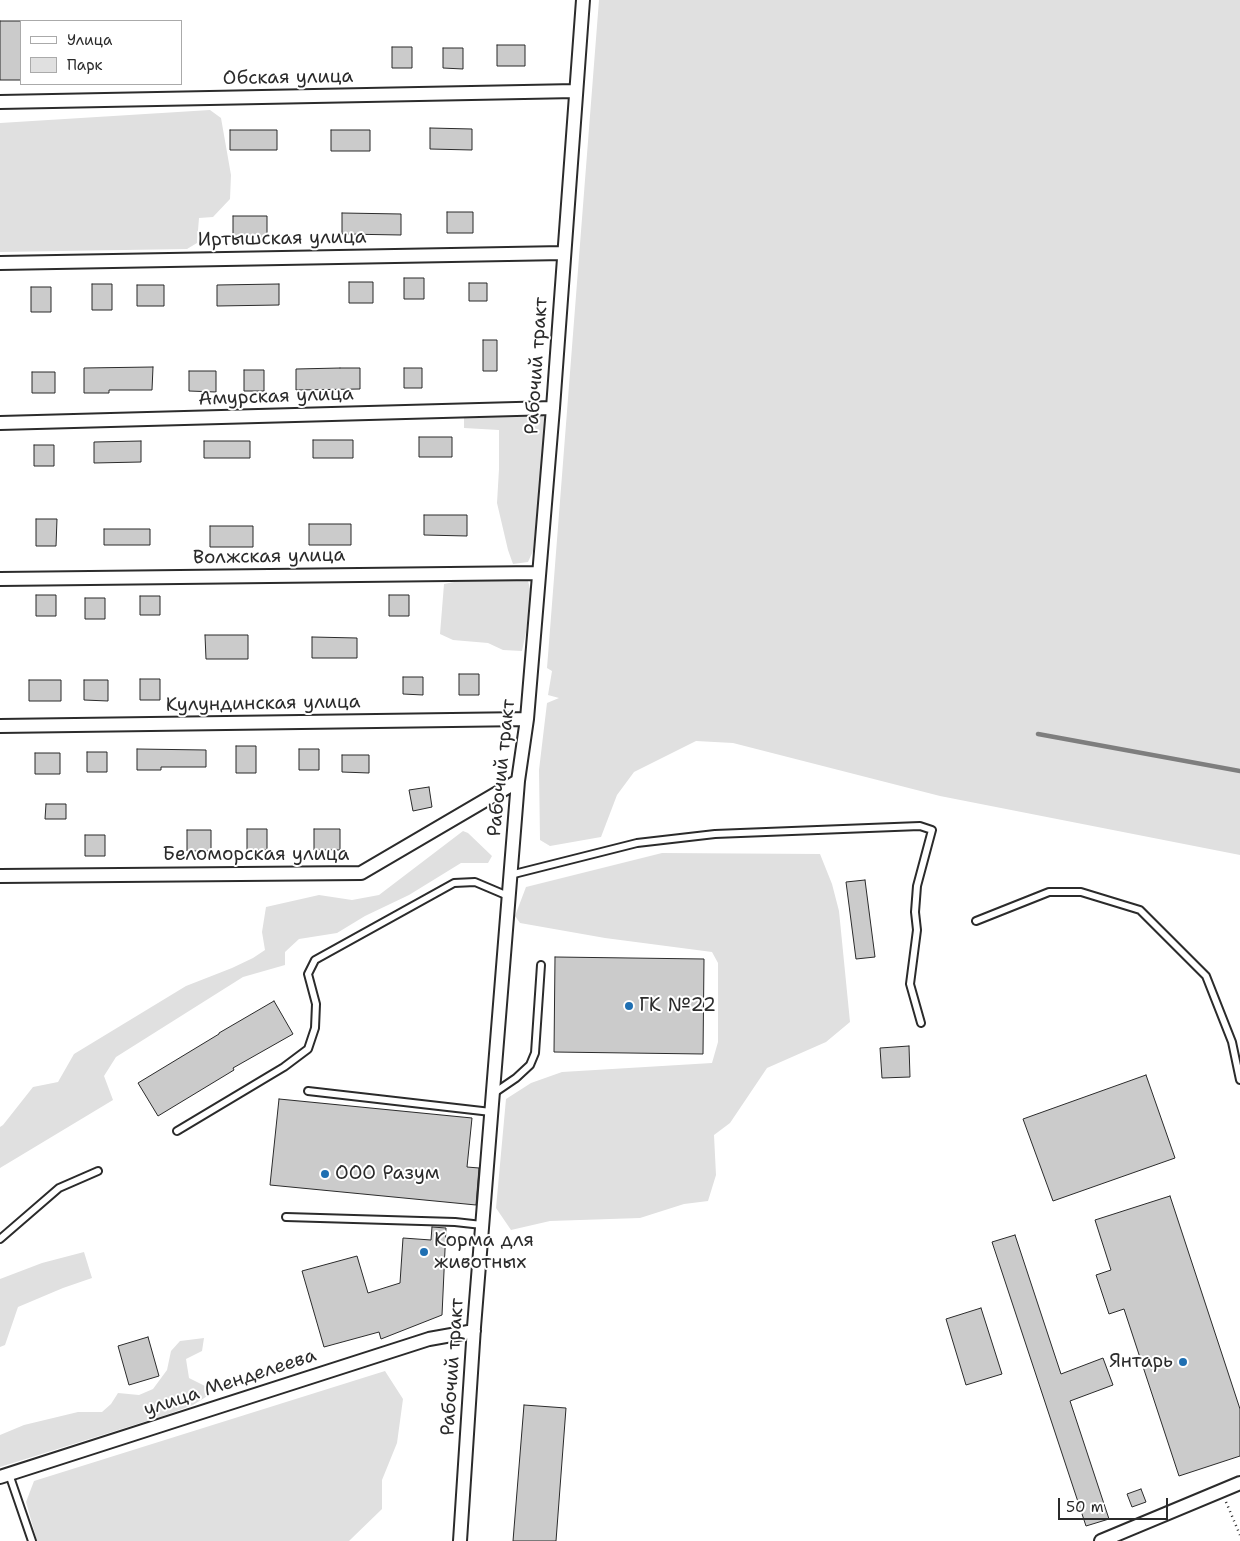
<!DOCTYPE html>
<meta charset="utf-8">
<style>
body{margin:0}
#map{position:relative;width:1240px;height:1541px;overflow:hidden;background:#fff;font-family:"Shantell Sans",sans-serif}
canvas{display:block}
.legend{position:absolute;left:20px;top:20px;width:162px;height:65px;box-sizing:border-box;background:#fff;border:1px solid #aaa;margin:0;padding:6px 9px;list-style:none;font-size:15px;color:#2b2b2b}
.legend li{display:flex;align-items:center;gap:10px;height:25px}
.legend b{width:25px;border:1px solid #aaa}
.scale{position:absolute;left:1058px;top:1498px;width:110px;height:22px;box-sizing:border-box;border:2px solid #2b2b2b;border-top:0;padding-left:6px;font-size:15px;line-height:18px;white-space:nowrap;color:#2b2b2b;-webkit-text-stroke:4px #fff;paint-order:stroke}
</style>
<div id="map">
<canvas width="1240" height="1541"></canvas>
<ul class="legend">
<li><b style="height:6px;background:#fff"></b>Улица</li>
<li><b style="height:14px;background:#e0e0e0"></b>Парк</li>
</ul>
<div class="scale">50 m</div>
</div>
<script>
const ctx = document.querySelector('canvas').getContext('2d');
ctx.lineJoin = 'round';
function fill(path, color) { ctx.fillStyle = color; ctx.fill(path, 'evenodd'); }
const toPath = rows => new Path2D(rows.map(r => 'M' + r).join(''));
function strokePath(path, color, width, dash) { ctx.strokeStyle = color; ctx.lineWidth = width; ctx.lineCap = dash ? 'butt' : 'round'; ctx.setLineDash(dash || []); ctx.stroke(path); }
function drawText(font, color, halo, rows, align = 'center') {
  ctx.font = font + ' "Shantell Sans",sans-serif'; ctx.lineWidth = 4; ctx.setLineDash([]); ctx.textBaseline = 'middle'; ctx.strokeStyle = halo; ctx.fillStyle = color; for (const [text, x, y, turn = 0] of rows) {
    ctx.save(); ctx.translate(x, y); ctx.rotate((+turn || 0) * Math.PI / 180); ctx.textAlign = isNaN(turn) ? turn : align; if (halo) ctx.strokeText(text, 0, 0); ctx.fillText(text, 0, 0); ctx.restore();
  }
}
const green = toPath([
 [599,0,1240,0,1240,855,940,796,733,743,696,741,634,772,617,795,601,837,550,846,540,840,539,770,547,703,559,698,548,695,552,671,547,668],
 [210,110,221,118,231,175,230,199,213,217,199,218,197,243,187,249,0,252,0,123],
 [522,413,543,416,546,419,533,551,528,562,513,564,508,550,497,503,499,469,499,430,464,428,464,418],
 [500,579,528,581,531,592,526,632,522,651,503,650,488,643,453,640,440,634,444,584,454,582],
 [463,831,468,833,492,856,488,863,461,863,409,895,365,916,337,933,299,939,285,952,285,965,243,977,116,1057,104,1076,113,1100,0,1168,0,1127,3,1125,33,1087,58,1082,74,1054,186,986,232,968,253,958,265,950,262,932,266,907,319,895,352,900,379,895],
 [662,853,820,854,832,884,839,911,850,1022,826,1042,767,1068,730,1123,714,1135,716,1175,708,1201,684,1204,640,1218,550,1221,511,1230,496,1208,506,1099,531,1083,562,1072,712,1063,718,1042,718,963,712,952,605,938,520,923,515,916,526,887],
 [84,1252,92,1278,63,1288,18,1307,5,1345,0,1347,0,1279,42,1263],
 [204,1338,202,1351,186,1359,189,1378,205,1386,209,1395,193,1405,166,1415,0,1467,0,1435,24,1425,78,1412,102,1412,111,1404,118,1393,139,1395,153,1389,167,1370,171,1351,180,1341],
 [385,1371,403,1399,397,1443,382,1480,382,1509,349,1541,37,1541,26,1502,34,1481]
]);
const stream = toPath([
 [1038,734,1240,771]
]);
const building = toPath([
 [0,21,21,21,21,80,0,80,0,21],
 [497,45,525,45,525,66,497,66,497,45],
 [392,47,412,47,412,68,392,68,392,47],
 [443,48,463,48,463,69,443,68,443,48],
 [430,128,472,129,472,150,430,149,430,128],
 [230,130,277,130,277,150,230,150,230,130],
 [331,130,370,130,370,151,331,151,331,130],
 [447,212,473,212,473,233,447,233,447,212],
 [342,213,401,214,401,235,342,234,342,213],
 [233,216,267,216,267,237,233,236,233,216],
 [404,278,424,278,424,299,404,299,404,278],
 [349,282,373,282,373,303,349,303,349,282],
 [469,283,487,283,487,301,469,301,469,283],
 [92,284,112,284,112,310,92,310,92,284],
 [279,284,279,305,217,306,217,285,279,284],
 [137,285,164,285,164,306,137,306,137,285],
 [31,287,51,287,51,312,31,312,31,287],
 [483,340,497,340,497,371,483,371,483,340],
 [153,367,152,390,109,390,109,393,84,393,84,368,153,367],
 [340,368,360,368,360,389,296,390,296,369,340,368],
 [404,368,422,368,422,388,404,388,404,368],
 [244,370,264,370,264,391,244,391,244,370],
 [189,371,216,371,216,392,189,391,189,371],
 [32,372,55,372,55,393,32,393,32,372],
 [419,437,452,437,452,457,419,457,419,437],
 [313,440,353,440,353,458,313,458,313,440],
 [141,441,141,462,94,463,94,442,141,441],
 [204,441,250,441,250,458,204,458,204,441],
 [34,445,54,445,54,466,34,466,34,445],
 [424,515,467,515,467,536,424,535,424,515],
 [36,519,57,519,56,546,36,546,36,519],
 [309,524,351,524,351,545,309,545,309,524],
 [210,526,253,526,253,547,210,547,210,526],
 [104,529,150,529,150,545,104,545,104,529],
 [36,595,56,595,56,616,36,616,36,595],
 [389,595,409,595,409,616,389,616,389,595],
 [140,596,160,596,160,615,140,615,140,596],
 [85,598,105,598,105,619,85,619,85,598],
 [205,635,248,635,248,659,206,659,205,635],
 [312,637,357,638,357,658,312,658,312,637],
 [459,674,479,674,479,695,459,695,459,674],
 [403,677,423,677,423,695,403,694,403,677],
 [140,679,160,679,160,700,140,700,140,679],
 [29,680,61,680,61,701,29,701,29,680],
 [84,680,108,680,108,701,84,700,84,680],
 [236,746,256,746,256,773,236,773,236,746],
 [137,749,206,750,206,767,161,767,161,770,137,770,137,749],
 [299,749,319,749,319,770,299,770,299,749],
 [87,752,107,752,107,772,87,772,87,752],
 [35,753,60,753,60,774,35,774,35,753],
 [342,755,369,755,369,773,342,772,342,755],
 [429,787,432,807,413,811,409,790,429,787],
 [46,804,66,804,66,819,45,819,46,804],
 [247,829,267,829,267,850,247,850,247,829],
 [314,829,340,829,340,850,314,850,314,829],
 [187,830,211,830,211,851,187,851,187,830],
 [85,835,105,835,105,856,85,856,85,835],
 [865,880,875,957,856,959,846,882,865,880],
 [555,957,704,959,703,1054,554,1052,555,957],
 [274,1001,293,1034,233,1068,234,1070,158,1116,138,1083,219,1034,219,1033,274,1001],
 [909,1046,910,1077,882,1078,880,1048,909,1046],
 [1146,1075,1175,1158,1053,1201,1023,1119,1146,1075],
 [279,1099,472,1118,467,1167,479,1168,476,1205,270,1185,279,1099],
 [1170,1196,1240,1409,1240,1456,1179,1476,1124,1309,1109,1314,1096,1275,1111,1270,1095,1220,1170,1196],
 [432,1227,446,1228,442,1315,381,1339,379,1332,324,1347,302,1271,357,1256,368,1293,400,1283,403,1238,431,1240,432,1227],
 [1015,1235,1061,1374,1103,1358,1113,1385,1070,1401,1109,1519,1086,1526,992,1242,1015,1235],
 [981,1308,1002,1374,966,1385,946,1319,981,1308],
 [148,1337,159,1376,129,1385,118,1346,148,1337],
 [524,1405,566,1408,556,1541,513,1541,524,1405],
 [1141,1489,1146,1502,1132,1507,1127,1494,1141,1489]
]);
const path = toPath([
 [1226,1502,1240,1535]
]);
const service = toPath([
 [510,875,637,843,715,834,920,826,932,830,917,886,915,912,917,930,910,984,921,1023],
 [976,921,1049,892,1081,892,1140,910,1206,976,1232,1042,1240,1080],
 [308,1091,491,1112],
 [494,1093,516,1078,530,1065,535,1053,541,965],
 [177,1131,284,1067,308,1049,315,1028,316,1004,308,974,315,960,454,883,475,882,508,896],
 [286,1217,455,1222,482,1225],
 [0,1239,59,1188,98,1171],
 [9,1474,32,1541]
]);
const minor = toPath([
 [0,102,576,91],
 [0,263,564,253],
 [0,423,553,408],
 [0,579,539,573],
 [0,726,527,719],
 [0,876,361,873,518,781],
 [0,1477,429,1339,474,1331],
 [460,1541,474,1327,518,781,527,719,553,408,583,0],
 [1101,1541,1240,1483]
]);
const markers = [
 [629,1006,5,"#1f6fb2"],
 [325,1174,5,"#1f6fb2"],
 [424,1252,5,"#1f6fb2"],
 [1183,1362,5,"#1f6fb2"]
];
const streetNames = [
 ["Обская улица",288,78,-1],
 ["Иртышская улица",282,239,-1],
 ["Рабочий тракт",537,366,-86],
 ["Амурская улица",276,397,-2],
 ["Волжская улица",269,557,-1],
 ["Кулундинская улица",263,704,-1],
 ["Рабочий тракт",502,768,-84],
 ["Беломорская улица",256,855],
 ["Рабочий тракт",453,1367,-86],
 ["улица Менделеева",230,1383,-18]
];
const poiNames = [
 ["ГК №22",639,1006],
 ["ООО Разум",335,1174],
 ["Корма для",434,1241],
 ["животных",434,1263],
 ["Янтарь",1173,1362,"right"]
];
fill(green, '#e0e0e0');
strokePath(stream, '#7e7e7e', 4.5);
fill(building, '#cbcbcb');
strokePath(building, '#2b2b2b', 1);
strokePath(service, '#2b2b2b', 10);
strokePath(minor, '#2b2b2b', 16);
strokePath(path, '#2b2b2b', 2.5, [1, 4]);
strokePath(service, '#fff', 6);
strokePath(minor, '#fff', 12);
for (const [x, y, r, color] of markers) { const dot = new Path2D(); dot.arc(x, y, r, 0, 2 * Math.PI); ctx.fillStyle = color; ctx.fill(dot); strokePath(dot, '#fff', 2); }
drawText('19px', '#2b2b2b', '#fff', streetNames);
drawText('19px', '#2b2b2b', '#fff', poiNames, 'left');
</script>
